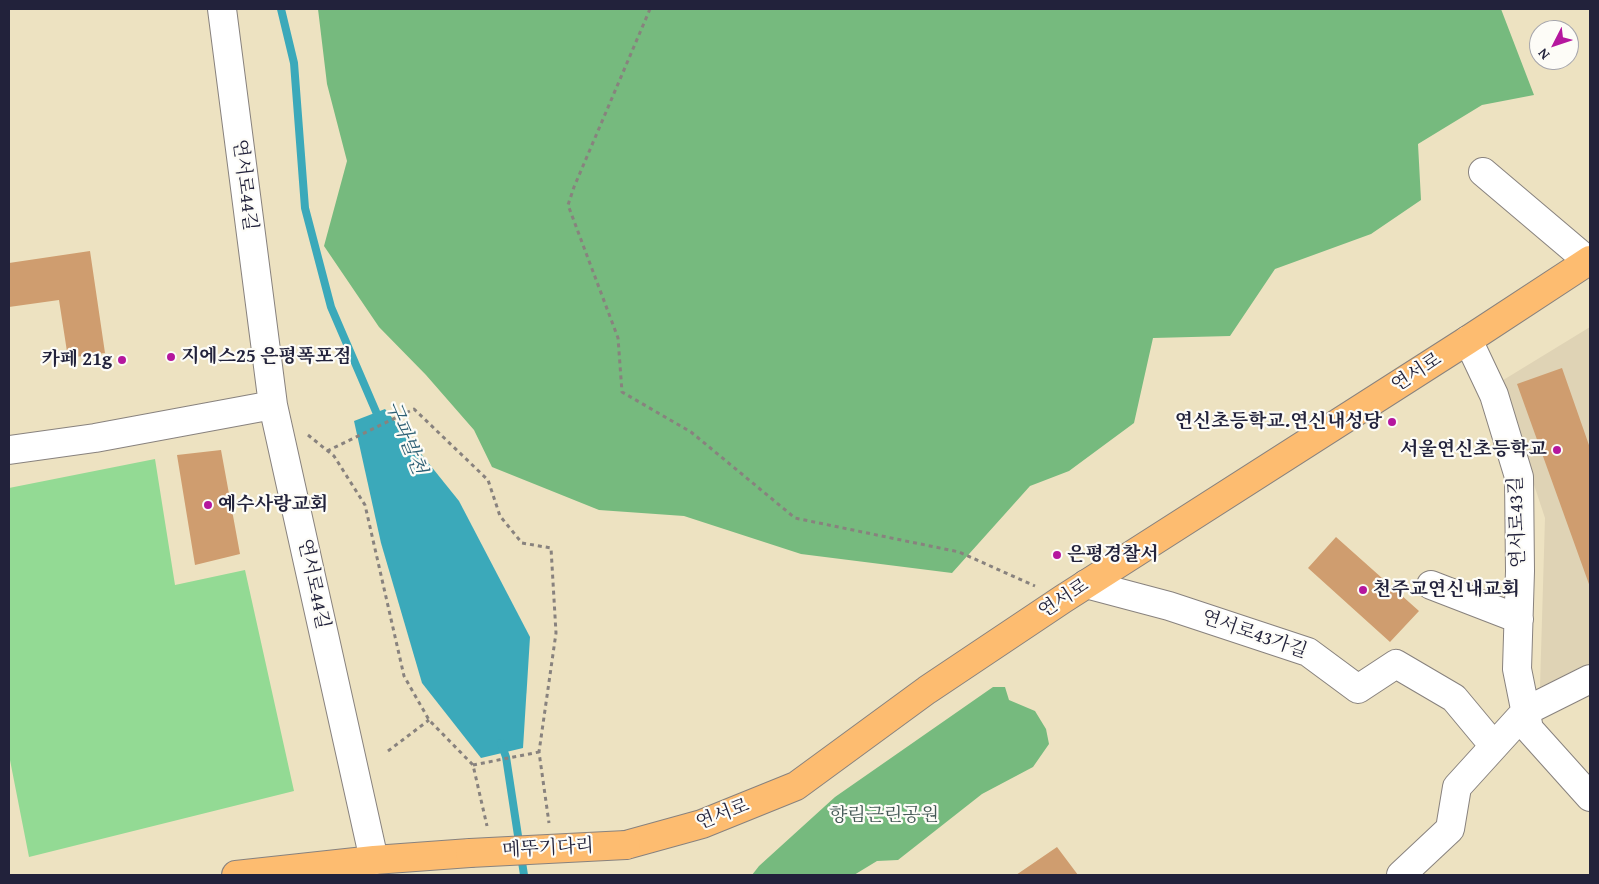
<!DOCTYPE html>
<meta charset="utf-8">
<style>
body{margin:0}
#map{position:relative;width:1599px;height:884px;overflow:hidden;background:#ede2c1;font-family:"Gentium Book Plus",serif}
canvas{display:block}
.frame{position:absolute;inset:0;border:10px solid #22223b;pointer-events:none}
.north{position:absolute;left:1529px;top:20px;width:50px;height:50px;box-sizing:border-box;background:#fdfcf7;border:1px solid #a5a5ac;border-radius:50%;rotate:229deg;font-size:14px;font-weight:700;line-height:20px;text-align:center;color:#22223b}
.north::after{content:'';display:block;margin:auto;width:18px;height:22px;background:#b5179e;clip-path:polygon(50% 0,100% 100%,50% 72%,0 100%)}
</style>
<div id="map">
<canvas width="1599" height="884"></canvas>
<div class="frame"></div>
<div class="north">N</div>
</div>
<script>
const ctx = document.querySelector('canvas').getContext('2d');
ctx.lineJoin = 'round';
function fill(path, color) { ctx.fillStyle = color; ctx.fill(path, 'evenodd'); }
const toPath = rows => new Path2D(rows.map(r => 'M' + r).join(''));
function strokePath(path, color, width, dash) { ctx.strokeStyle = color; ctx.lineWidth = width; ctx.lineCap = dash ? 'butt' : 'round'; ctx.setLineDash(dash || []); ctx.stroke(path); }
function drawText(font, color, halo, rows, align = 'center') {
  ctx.font = font + ' "Gentium Book Plus","Noto Serif KR",serif'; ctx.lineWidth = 4.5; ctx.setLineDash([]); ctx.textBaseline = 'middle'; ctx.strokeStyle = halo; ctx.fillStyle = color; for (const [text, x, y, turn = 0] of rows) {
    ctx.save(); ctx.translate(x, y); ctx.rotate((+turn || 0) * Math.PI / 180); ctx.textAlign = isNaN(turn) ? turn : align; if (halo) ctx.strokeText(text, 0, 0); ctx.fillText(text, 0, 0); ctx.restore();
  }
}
const built = toPath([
 [1590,327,1590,667,1540,687,1545,518,1500,382]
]);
const green = toPath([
 [155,459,175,585,245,570,294,791,29,857,9,755,9,488]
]);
const forest = toPath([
 [318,9,1186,9,1190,10,1194,9,1501,9,1534,95,1482,105,1418,144,1421,200,1371,234,1275,269,1230,336,1153,338,1134,423,1069,471,1030,486,952,573,801,554,684,516,599,510,492,467,474,430,426,375,379,327,324,246,347,161,327,84],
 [993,687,1005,687,1009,700,1035,711,1046,729,1049,744,1033,767,982,794,898,860,877,861,854,875,752,875,759,866,835,797]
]);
const water = toPath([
 [385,409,459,501,530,637,523,748,481,758,422,683,381,543,354,421]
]);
const stream = toPath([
 [281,9,294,63,305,208,331,307,380,421],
 [501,743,506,757,524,875]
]);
const building = toPath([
 [90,251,105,353,68,358,59,300,9,307,9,263],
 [1562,368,1590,448,1590,587,1517,384],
 [221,450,240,554,195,565,177,455],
 [1336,537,1419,611,1390,642,1308,568],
 [1057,847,1078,875,1016,875]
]);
const path = toPath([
 [650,9,574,187,568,205,618,338,622,392,691,432,795,518,959,552,1035,586],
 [308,435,334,456,365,505,404,676,429,720,473,765,487,826],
 [327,451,414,409,488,480,500,516,522,543,551,548,556,633,539,752,549,823],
 [388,751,429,720],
 [473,765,539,752]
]);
const minor = toPath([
 [222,9,273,405,374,860],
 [1483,172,1588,261],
 [1468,340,1494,395,1519,477,1520,571,1517,669,1529,729,1590,797],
 [9,450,95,438,273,405],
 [1086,584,1169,606,1308,652,1358,689,1396,664,1454,698,1494,746],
 [1431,585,1519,619],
 [1401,875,1450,829,1457,787,1526,711,1590,679]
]);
const major = toPath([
 [626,845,702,824,796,786,927,690,1063,599,1468,340,1590,260],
 [236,875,374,860,470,853]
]);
const majorBridge = toPath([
 [470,853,626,845]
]);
const markers = [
 [171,357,5,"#b5179e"],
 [122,360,5,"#b5179e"],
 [1392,422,5,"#b5179e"],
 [1557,450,5,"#b5179e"],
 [208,505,5,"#b5179e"],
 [1057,555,5,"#b5179e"],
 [1363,590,5,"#b5179e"]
];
const streetNames = [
 ["연서로44길",244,185,83],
 ["연서로",1417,373,-33],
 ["연서로43길",1518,522,-92],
 ["연서로44길",313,584,78],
 ["연서로",1064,599,-33],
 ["연서로43가길",1254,635,19],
 ["연서로",723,815,-21],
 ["메뚜기다리",548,849,-3]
];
const poiNames = [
 ["지에스25 은평폭포점",181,357],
 ["카페 21g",112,360,"right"],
 ["연신초등학교.연신내성당",1382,422,"right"],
 ["서울연신초등학교",1547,450,"right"],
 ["예수사랑교회",218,505],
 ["은평경찰서",1067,555],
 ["천주교연신내교회",1373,590]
];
const parkNames = [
 ["향림근린공원",884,816]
];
const waterNames = [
 ["구파발천",405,438,68]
];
fill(built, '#dfd3b5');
fill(green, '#93da94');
fill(forest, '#76ba7e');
fill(water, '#3ba9ba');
strokePath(stream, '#3ba9ba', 8);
fill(building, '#cf9d6f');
strokePath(minor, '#88827e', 30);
strokePath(major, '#88827e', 30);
strokePath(path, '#88827e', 3, [4, 4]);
strokePath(minor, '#fff', 28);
strokePath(major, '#fdbc70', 28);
strokePath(majorBridge, '#88827e', 30, []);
strokePath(majorBridge, '#fdbc70', 28);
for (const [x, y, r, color] of markers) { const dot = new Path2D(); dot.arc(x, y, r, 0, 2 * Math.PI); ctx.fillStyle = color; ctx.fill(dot); strokePath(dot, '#fdfcf7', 2); }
drawText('19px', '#22223b', '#fdfcf7', streetNames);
drawText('bold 19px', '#22223b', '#fdfcf7', poiNames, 'left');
drawText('19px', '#445956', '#fdfcf7', parkNames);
drawText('italic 20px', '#2d5f74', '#fdfcf7', waterNames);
</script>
